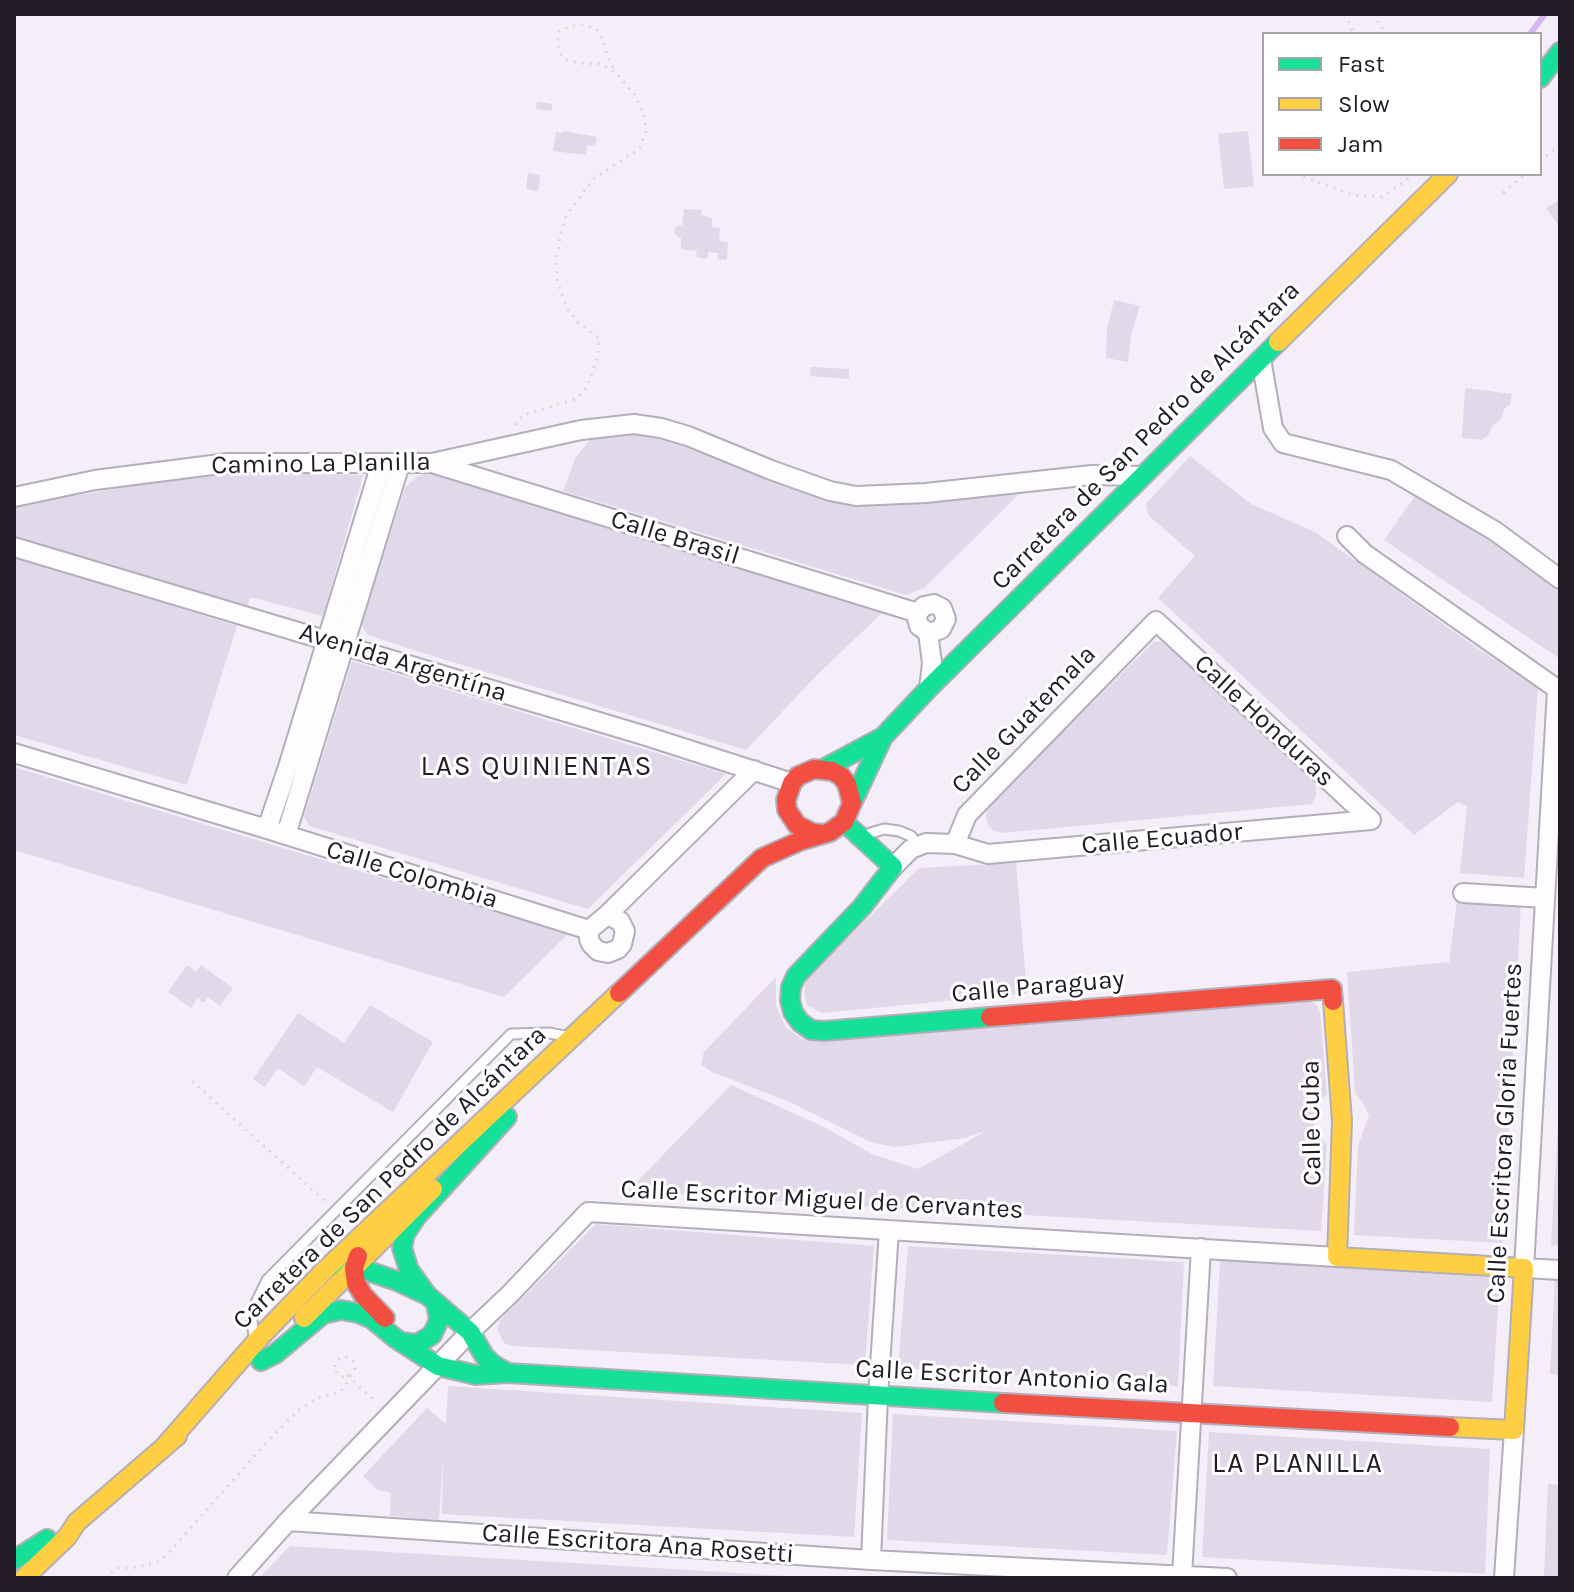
<!DOCTYPE html>
<meta charset="utf-8">
<style>
body{margin:0}
#map{position:relative;width:1574px;height:1592px;overflow:hidden;background:#f4eef9;font-family:Karla,sans-serif}
canvas{display:block}
.frame{position:absolute;inset:0;border:16px solid #211b26;pointer-events:none}
.legend{position:absolute;left:1262px;top:32px;width:280px;height:144px;box-sizing:border-box;background:#fff;border:2px solid #a6a4a8;margin:0;padding:10px 14px;list-style:none;font-size:24px;color:#211b26}
.legend li{display:flex;align-items:center;gap:16px;height:40px}
.legend b{width:40px;border:2px solid #a6a4a8}
</style>
<div id="map">
<canvas width="1574" height="1592"></canvas>
<div class="frame"></div>
<ul class="legend">
<li><b style="height:10px;background:#16e098"></b>Fast</li>
<li><b style="height:10px;background:#ffcf43"></b>Slow</li>
<li><b style="height:10px;background:#f24e42"></b>Jam</li>
</ul>
</div>
<script>
const ctx = document.querySelector('canvas').getContext('2d');
ctx.lineJoin = 'round';
const toPath = rows => new Path2D(rows.map(r => 'M' + r).join(''));
function strokePath(path, color, width, dash) { ctx.strokeStyle = color; ctx.lineWidth = width; ctx.lineCap = dash ? 'butt' : 'round'; ctx.setLineDash(dash || []); ctx.stroke(path); }
function fill(path, color) { ctx.fillStyle = color; ctx.fill(path, 'evenodd'); }
function drawText(font, color, halo, rows, align = 'center') {
  ctx.font = font + ' Karla,sans-serif'; ctx.lineWidth = 6; ctx.setLineDash([]); ctx.textBaseline = 'middle'; ctx.strokeStyle = halo; ctx.fillStyle = color; for (const [text, x, y, turn = 0] of rows) {
    ctx.save(); ctx.translate(x, y); ctx.rotate((+turn || 0) * Math.PI / 180); ctx.textAlign = isNaN(turn) ? turn : align; if (halo) ctx.strokeText(text, 0, 0); ctx.fillText(text, 0, 0); ctx.restore();
  }
}
const stream = toPath([
 [1530,34,1545,14]
]);
const building = toPath([
 [537,102,552,104,552,111,536,109],
 [563,131,597,137,595,146,587,145,586,155,553,151,556,132,563,133],
 [1248,131,1254,186,1224,189,1218,134],
 [528,173,540,175,538,191,526,189],
 [1560,199,1560,228,1546,208],
 [684,209,702,210,701,215,712,218,712,227,720,228,719,241,728,242,727,260,718,259,718,253,708,252,707,259,696,257,697,251,681,249,681,238,678,237,675,234,675,228,679,225,682,225],
 [1114,300,1140,306,1131,335,1128,362,1106,358,1107,329],
 [811,367,849,369,849,379,810,376],
 [1465,388,1512,394,1510,404,1505,408,1500,420,1492,426,1489,435,1482,440,1462,438],
 [634,426,811,490,1015,489,1017,496,924,588,906,595,563,491,575,459,594,434],
 [1190,456,1251,504,1315,532,1474,646,1538,688,1524,878,1460,873,1467,806,1458,802,1414,835,1158,598,1195,556,1148,515,1146,504],
 [220,471,363,475,323,616,250,597,247,608,14,536,14,506],
 [428,473,679,551,884,611,817,675,746,750,426,654,368,635,361,625,405,488,416,477],
 [1416,495,1494,540,1560,588,1560,659,1384,540],
 [14,557,237,626,187,785,14,735],
 [1165,641,1308,776,1315,784,1316,795,1312,804,1002,833,994,831,988,825,986,816,989,804,1154,642],
 [352,661,726,774,588,909,309,826,304,816],
 [14,767,469,904,569,933,504,997,14,850],
 [1016,863,1027,993,822,1013,807,1005,804,992,806,979,919,868],
 [1457,901,1521,904,1503,1243,1354,1235,1358,1145,1369,1116,1363,1103,1355,1093,1347,972,1449,962],
 [187,965,196,972,201,965,233,988,220,1006,208,997,204,1003,197,998,191,1008,168,992],
 [776,977,776,1006,786,1027,805,1041,830,1041,1308,1000,1317,1005,1320,1012,1327,1094,1317,1105,1312,1118,1317,1135,1327,1144,1321,1231,819,1204,628,1191,731,1085,824,1127,872,1154,918,1169,986,1131,964,1138,895,1147,873,1143,790,1102,712,1072,701,1064,704,1052],
 [370,1005,433,1042,393,1112,317,1067,304,1086,278,1068,265,1087,253,1079,298,1013,344,1043],
 [1558,1122,1560,1122,1560,1246,1551,1245],
 [596,1224,874,1246,865,1365,514,1346,505,1344,497,1330,500,1320],
 [908,1246,1184,1262,1178,1386,898,1368],
 [1220,1260,1500,1278,1492,1402,1213,1386],
 [1555,1280,1560,1281,1560,1375,1550,1374],
 [448,1386,862,1413,854,1537,442,1514,443,1455,439,1520,390,1516,391,1493,378,1490,363,1476,427,1408,446,1424],
 [893,1414,1177,1431,1167,1555,887,1540],
 [1209,1432,1490,1449,1485,1574,1202,1557],
 [1548,1484,1560,1485,1560,1578,1544,1577],
 [290,1546,788,1576,788,1578,259,1578]
]);
const path = toPath([
 [1345,14,1354,34],
 [1373,14,1386,34],
 [1540,161,1560,145],
 [1296,174,1353,195,1382,197,1415,174],
 [1503,193,1525,174],
 [516,425,523,415,576,399,587,387,598,356,599,338,577,322,568,310,558,284,556,262,560,237,566,216,593,179,639,149,646,132,644,115,635,95,615,72,600,64,579,63,567,60,561,54,557,43,560,31,571,26,586,25,597,30,603,40,607,55,615,72],
 [192,1081,327,1203],
 '335 1367a10 10 0 1 1 20 0a10 10 0 1 1-20 0Z',
 [105,1578,118,1568,139,1567,160,1561,166,1556,265,1444,299,1410,318,1398,339,1393,347,1383,348,1376,376,1402]
]);
const lane = toPath([
 [861,836,884,829,899,831,911,836,919,846],
 [254,1336,251,1313,267,1280,511,1034,550,1033,569,1037]
]);
const street = toPath([
 [1261,359,1273,428,1283,443,1391,470,1495,531,1560,579],
 [435,464,918,613],
 [14,497,95,480,228,463,432,463,581,430,634,424,661,428,688,436,771,470,830,491,856,496,926,493,1092,475,1142,476],
 [1347,536,1365,554,1560,691],
 [14,547,646,736,792,783],
 [928,632,933,632,941,629,946,619,942,608,934,604,924,606,918,613,917,618,919,626,928,632,932,663,929,688],
 [1557,690,1524,1268,1560,1270],
 [14,753,267,829,589,930],
 [267,829,288,767,381,464],
 [286,835,400,464],
 [955,844,967,815,1156,621,1371,820],
 [893,867,911,849,926,843,955,844,988,854,1371,820],
 [1463,893,1545,898],
 [589,930,607,915,754,770],
 [589,930,589,939,591,944,598,951,608,953,618,949,622,944,625,931,620,921,607,915],
 [288,1521,871,1560,1227,1578],
 [871,1560,878,1396,889,1230],
 [1182,1576,1201,1248],
 [237,1578,288,1521,470,1332,510,1294,588,1212,1337,1257],
 [1504,1578,1514,1430]
]);
const fast = toPath([
 [1540,78,1560,52],
 [823,769,883,737],
 [852,803,883,737,929,688,1278,342],
 [844,822,893,867,862,907,796,976,791,987,790,1000,793,1012,800,1022,811,1030,824,1031,990,1017],
 [507,1117,417,1216,405,1234,402,1248,409,1270,427,1295,470,1332,485,1357,494,1365,508,1373],
 [341,1270,354,1268,365,1270,397,1281,427,1295],
 [401,1342,417,1344,432,1335,439,1320,436,1304],
 [261,1361,275,1354,323,1314,341,1310,358,1313,372,1319,395,1338,438,1366,476,1375,508,1373,1003,1403],
 [14,1560,47,1539]
]);
const slow = toPath([
 [1278,342,1448,174],
 [1333,1001,1342,1121,1337,1257,1524,1268,1514,1430,1450,1427],
 [304,1318,433,1189],
 [165,1446,262,1335,326,1269,619,993],
 [24,1578,67,1537,77,1522,177,1436]
]);
const jam = toPath([
 [619,993,762,858,800,841,830,832,844,822,852,803,847,784,841,776,832,771,814,769,798,776,792,783,786,800,787,810,797,825,813,833,822,834],
 [990,1017,1332,989,1333,1001],
 [358,1256,354,1268,356,1283,363,1295,385,1318],
 [1003,1403,1450,1427]
]);
const streetNames = [
 ["Carretera de San Pedro de Alcántara",1146,436,-45],
 ["Camino La Planilla",321,464,-1],
 ["Calle Brasil",675,538,17],
 ["Avenida Argentína",403,663,17],
 ["Calle Guatemala",1024,720,-46],
 ["Calle Honduras",1264,721,43],
 ["Calle Ecuador",1162,839,-5],
 ["Calle Colombia",412,875,17],
 ["Calle Paraguay",1038,987,-5],
 ["Calle Cuba",1312,1123,-91],
 ["Calle Escritora Gloria Fuertes",1505,1133,-87],
 ["Carretera de San Pedro de Alcántara",390,1178,-44],
 ["Calle Escritor Miguel de Cervantes",822,1200,3],
 ["Calle Escritor Antonio Gala",1012,1377,3],
 ["Calle Escritora Ana Rosetti",638,1544,4]
];
const neighbourhoodNames = [
 ["LAS QUINIENTAS",537,767],
 ["LA PLANILLA",1298,1464]
];
strokePath(stream, '#d6b6ee', 6);
fill(building, '#e1d8e9');
strokePath(lane, '#b4aeb9', 13);
strokePath(street, '#b4aeb9', 22);
strokePath(fast, '#b4aeb9', 22);
strokePath(slow, '#b4aeb9', 22);
strokePath(jam, '#b4aeb9', 22);
strokePath(path, '#dad7db', 3, [2, 6]);
strokePath(lane, '#fdfcfe', 9);
strokePath(street, '#fdfcfe', 18);
strokePath(fast, '#16e098', 18);
strokePath(slow, '#ffcf43', 18);
strokePath(jam, '#f24e42', 18);
drawText('26px', '#211b26', '#fff', streetNames);
ctx.letterSpacing = '2px';
drawText('28px', '#211b26', '#fff', neighbourhoodNames);
ctx.letterSpacing = '0px';
</script>
